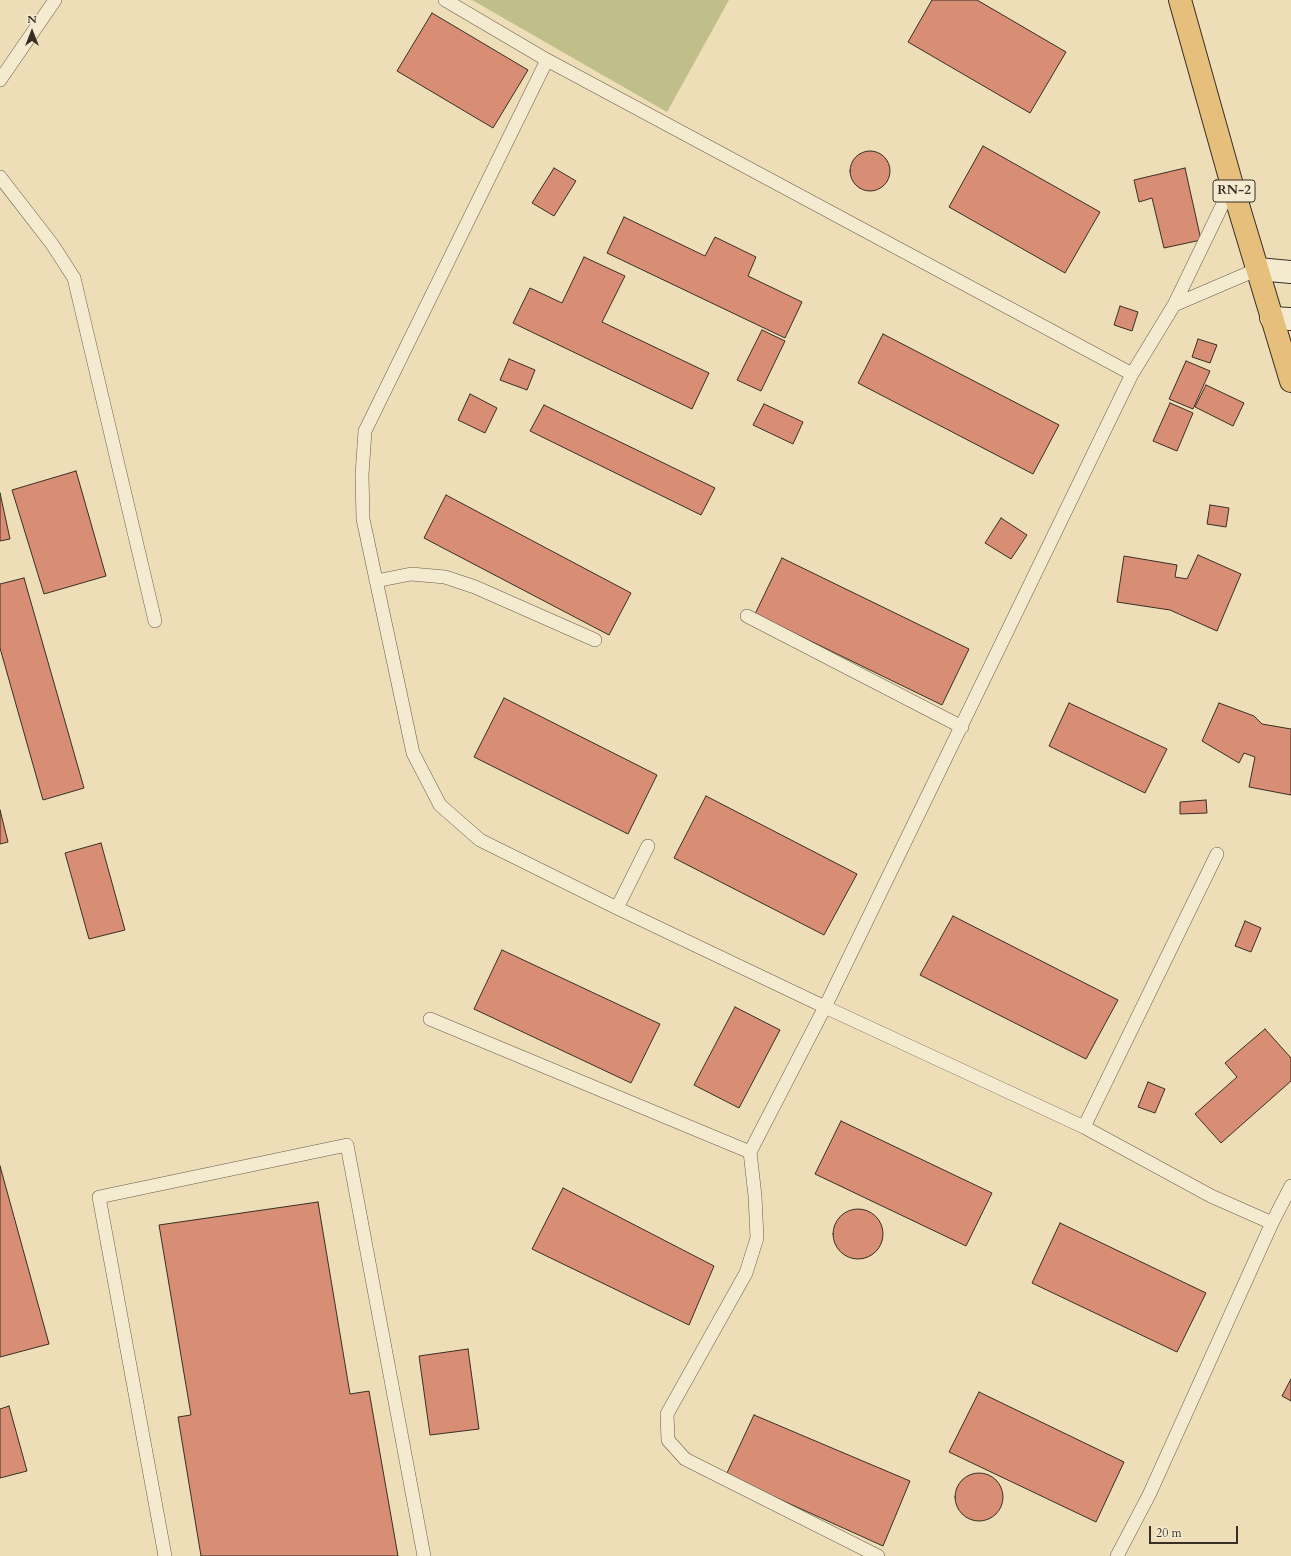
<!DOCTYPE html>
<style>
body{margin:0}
#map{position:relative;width:1291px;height:1556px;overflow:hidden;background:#eedeb7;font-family:Cardo,serif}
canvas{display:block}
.north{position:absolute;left:12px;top:12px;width:40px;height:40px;-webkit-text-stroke:3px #f4ead0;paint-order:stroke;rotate:0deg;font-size:11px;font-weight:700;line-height:16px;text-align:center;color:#382f24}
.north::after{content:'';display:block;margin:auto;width:14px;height:18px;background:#382f24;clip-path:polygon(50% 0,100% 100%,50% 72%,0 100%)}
.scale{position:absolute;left:1149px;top:1526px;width:89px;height:18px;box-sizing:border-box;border:2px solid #382f24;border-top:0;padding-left:5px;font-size:12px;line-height:14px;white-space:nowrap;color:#382f24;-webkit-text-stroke:3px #f4ead0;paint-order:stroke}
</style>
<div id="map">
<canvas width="1291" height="1556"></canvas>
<div class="north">N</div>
<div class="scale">20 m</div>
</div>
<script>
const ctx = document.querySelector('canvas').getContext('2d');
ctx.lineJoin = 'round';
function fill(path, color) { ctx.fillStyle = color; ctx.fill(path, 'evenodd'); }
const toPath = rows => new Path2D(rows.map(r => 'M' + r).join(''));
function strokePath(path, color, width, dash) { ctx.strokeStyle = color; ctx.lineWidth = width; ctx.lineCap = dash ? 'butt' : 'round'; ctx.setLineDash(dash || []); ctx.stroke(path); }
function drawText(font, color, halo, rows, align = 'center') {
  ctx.font = font + ' Cardo,serif'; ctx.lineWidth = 3; ctx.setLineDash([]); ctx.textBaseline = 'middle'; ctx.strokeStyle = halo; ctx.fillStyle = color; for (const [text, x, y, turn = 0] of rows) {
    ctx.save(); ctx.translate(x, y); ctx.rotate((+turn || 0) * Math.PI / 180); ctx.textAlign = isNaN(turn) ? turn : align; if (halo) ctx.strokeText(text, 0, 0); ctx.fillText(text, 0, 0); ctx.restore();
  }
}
const green = toPath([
 [472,0,729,0,667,112]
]);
const building = toPath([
 [932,0,977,0,1066,52,1030,113,908,42,932,0],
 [432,13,528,70,493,128,397,71,432,13],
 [983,146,1100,212,1065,273,949,207,983,146],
 '850 171a20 20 0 1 1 40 0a20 20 0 1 1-40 0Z',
 [554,168,576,181,554,216,532,203,554,168],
 [1185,168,1201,240,1164,248,1152,198,1139,202,1134,180,1185,168],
 [624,217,705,256,715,237,756,257,748,276,802,302,785,338,607,253,624,217],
 [584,257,625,276,602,322,709,373,692,409,513,323,530,288,562,303,584,257],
 [1120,306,1138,312,1132,331,1114,325,1120,306],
 [762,330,785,341,761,391,737,380,762,330],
 [883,334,1059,425,1033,474,858,383,883,334],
 [1198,339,1217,345,1210,363,1192,357,1198,339],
 [509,359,535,370,527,390,500,380,509,359],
 [1186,361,1210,371,1193,409,1169,399,1186,361],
 [1206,385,1244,403,1233,426,1195,407,1206,385],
 [470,394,497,408,485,433,458,420,470,394],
 [1170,403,1193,413,1177,451,1153,441,1170,403],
 [764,404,803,422,793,444,753,425,764,404],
 [544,405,715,488,701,515,530,431,544,405],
 [76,471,106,576,44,594,12,490,76,471],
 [0,493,10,539,0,541,0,493],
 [446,495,631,593,609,635,424,538,446,495],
 [1210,505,1229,508,1226,527,1207,524,1210,505],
 [1001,518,1027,535,1011,559,985,543,1001,518],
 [1198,555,1241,574,1217,631,1170,610,1117,602,1124,556,1177,565,1175,577,1187,579,1198,555],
 [782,558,969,649,942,705,755,614,782,558],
 [24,578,84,788,43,800,0,648,0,584,24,578],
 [504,698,657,775,628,834,474,757,504,698],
 [1069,703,1167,749,1145,793,1049,746,1069,703],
 [1219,703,1254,716,1262,724,1291,729,1291,795,1249,787,1255,757,1244,753,1239,763,1202,741,1219,703],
 [706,796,857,874,824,935,674,858,706,796],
 [1206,800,1207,813,1180,814,1180,802,1206,800],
 [0,810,8,842,0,844,0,810],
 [101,843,125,930,89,939,65,853,101,843],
 [953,916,1118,1000,1086,1059,920,975,953,916],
 [1245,921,1261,928,1251,952,1235,946,1245,921],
 [502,950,660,1024,631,1083,474,1009,502,950],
 [735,1007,780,1030,739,1108,694,1085,735,1007],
 [1265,1029,1291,1058,1291,1081,1221,1143,1195,1114,1237,1077,1225,1063,1265,1029],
 [1148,1082,1165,1089,1155,1113,1138,1107,1148,1082],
 [841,1121,992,1193,966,1246,815,1174,841,1121],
 [0,1166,49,1344,0,1357,0,1166],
 [563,1188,714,1266,689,1325,532,1249,563,1188],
 [318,1202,350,1394,369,1391,398,1556,201,1556,178,1417,191,1415,159,1225,318,1202],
 '833 1234a25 25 0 1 1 50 0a25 25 0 1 1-50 0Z',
 [1060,1223,1206,1293,1177,1352,1032,1283,1060,1223],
 [468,1349,479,1429,430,1435,419,1356,468,1349],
 [1291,1379,1291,1401,1282,1396,1291,1379],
 [979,1392,1124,1462,1096,1522,949,1452,979,1392],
 [9,1406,27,1471,0,1478,0,1409,9,1406],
 [754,1415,910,1481,883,1546,726,1475,754,1415],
 '955 1497a24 24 0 1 1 48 0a24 24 0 1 1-48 0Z'
]);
const lane = toPath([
 [445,0,547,60,1132,374,1174,305,1258,269],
 [547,60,365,431,362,475,363,519,413,753,440,805,480,840,617,908,825,1007,1132,374],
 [0,80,55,0],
 [0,177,52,244,74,278,155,621],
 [1174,305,1232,185],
 [376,581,411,574,445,577,475,587,595,640],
 [747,616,962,727],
 [617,908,648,846],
 [430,1019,750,1152,755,1196,757,1238,746,1273,667,1414,668,1440,685,1459,878,1556],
 [1084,1127,1217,854],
 [750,1152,825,1007,1084,1127,1211,1196,1272,1223,1291,1186],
 [165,1556,99,1197,347,1145,424,1556],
 [1117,1556,1149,1495,1272,1223]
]);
const secondary = toPath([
 [1258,269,1291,272],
 [1271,318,1291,319]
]);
const primary = toPath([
 [1180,0,1232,185,1291,381]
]);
const shields = [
 [1234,191,42]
];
const shieldNames = [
 ["RN-2",1234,191]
];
fill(green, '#c0bf89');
fill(building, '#d88d75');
strokePath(building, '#382f24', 1);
strokePath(lane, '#665b49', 14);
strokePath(secondary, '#382f24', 24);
strokePath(primary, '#382f24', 24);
strokePath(lane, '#f4ead0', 13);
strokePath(secondary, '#f4ead0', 22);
strokePath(primary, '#e7bf7c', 22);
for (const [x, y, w] of shields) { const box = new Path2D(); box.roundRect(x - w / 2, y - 11, w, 22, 3); ctx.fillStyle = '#f4ead0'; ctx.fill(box); strokePath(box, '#382f24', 1); }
drawText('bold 13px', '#382f24', null, shieldNames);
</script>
